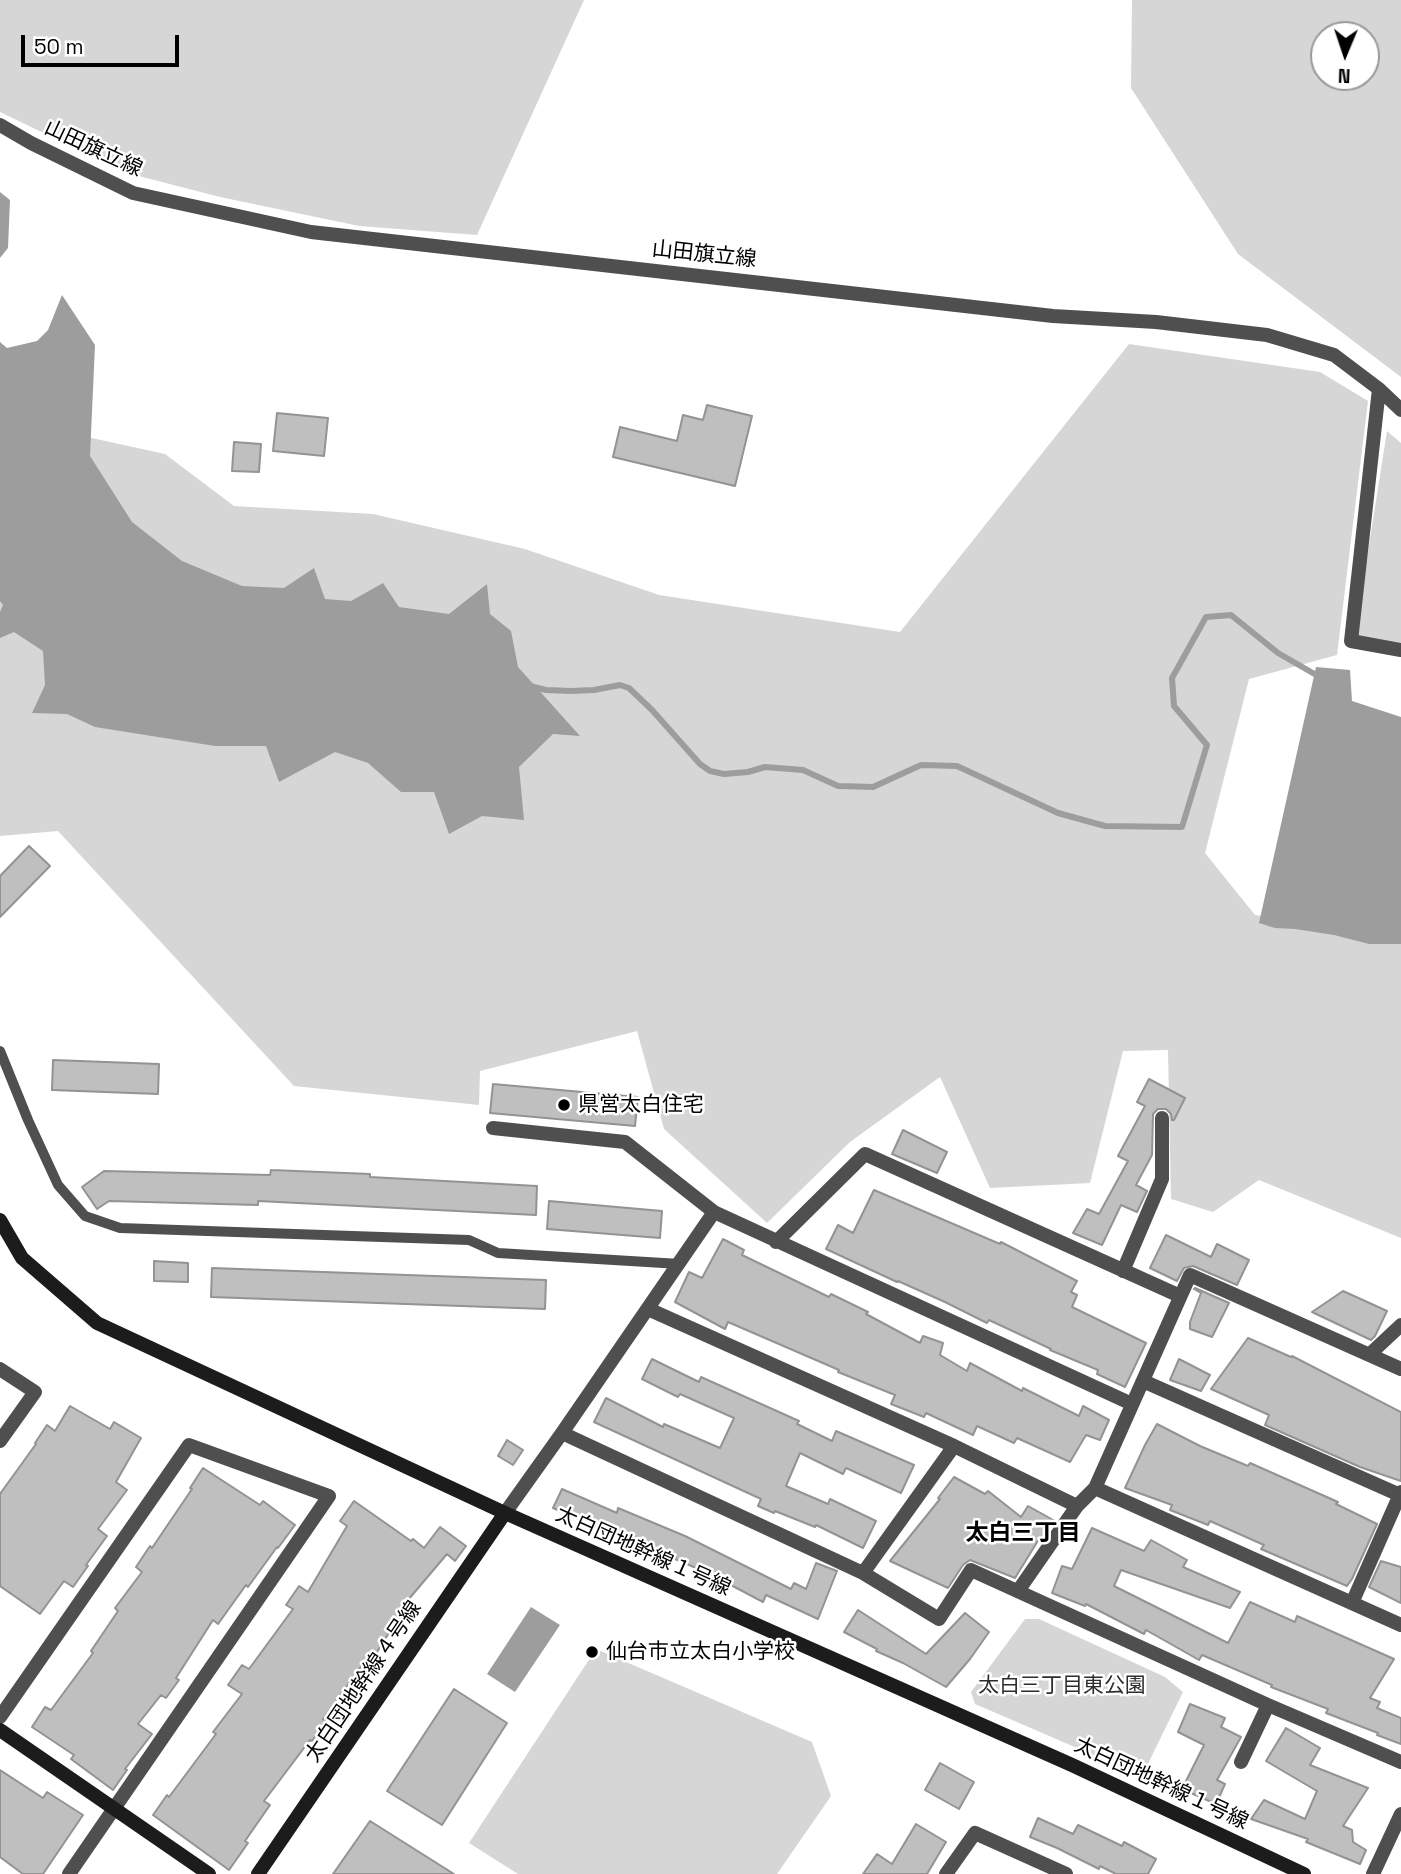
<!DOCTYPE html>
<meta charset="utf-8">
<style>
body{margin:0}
#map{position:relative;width:1401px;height:1874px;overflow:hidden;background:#fff;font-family:"Space Grotesk",sans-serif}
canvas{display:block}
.north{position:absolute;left:1310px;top:21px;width:70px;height:70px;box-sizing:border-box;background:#fff;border:2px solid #999;border-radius:50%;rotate:182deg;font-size:19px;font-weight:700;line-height:28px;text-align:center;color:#000}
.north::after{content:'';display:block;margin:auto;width:24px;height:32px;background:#000;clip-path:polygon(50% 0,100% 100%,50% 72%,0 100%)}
.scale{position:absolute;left:21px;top:35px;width:158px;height:32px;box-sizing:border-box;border:4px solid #000;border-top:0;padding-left:9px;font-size:21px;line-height:24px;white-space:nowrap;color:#000;-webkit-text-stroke:5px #fff;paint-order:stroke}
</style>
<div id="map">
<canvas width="1401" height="1874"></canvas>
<div class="north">N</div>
<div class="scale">50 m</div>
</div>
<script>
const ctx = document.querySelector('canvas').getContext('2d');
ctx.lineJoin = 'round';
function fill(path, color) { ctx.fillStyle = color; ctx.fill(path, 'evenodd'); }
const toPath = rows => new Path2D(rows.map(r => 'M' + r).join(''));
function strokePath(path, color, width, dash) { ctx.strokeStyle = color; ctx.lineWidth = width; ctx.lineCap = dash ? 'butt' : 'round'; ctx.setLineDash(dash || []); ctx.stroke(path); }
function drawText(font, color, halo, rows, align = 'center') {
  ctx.font = font + ' "Space Grotesk","Noto Sans JP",sans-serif'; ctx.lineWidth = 5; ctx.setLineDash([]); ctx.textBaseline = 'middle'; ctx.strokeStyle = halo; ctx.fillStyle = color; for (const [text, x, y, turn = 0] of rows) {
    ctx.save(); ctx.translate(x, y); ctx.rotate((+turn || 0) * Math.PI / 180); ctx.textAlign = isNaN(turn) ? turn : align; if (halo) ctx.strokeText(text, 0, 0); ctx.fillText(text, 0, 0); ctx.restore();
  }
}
const green = toPath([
 [0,0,584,0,477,235,359,226,220,197,127,173,0,112],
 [1132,0,1401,0,1401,377,1238,254,1131,88],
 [1324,35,1366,35,1366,77,1324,77],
 [1129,344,1320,372,1368,401,1337,655,1249,679,1205,853,1255,915,1401,935,1401,1238,1259,1180,1213,1212,1171,1199,1168,1050,1123,1051,1090,1183,990,1188,940,1077,850,1142,767,1223,664,1129,637,1031,480,1071,479,1105,294,1086,58,831,0,836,0,418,165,454,234,506,373,514,525,549,659,595,900,632],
 [1387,431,1401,443,1401,648,1354,640],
 [1025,1619,1039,1619,1165,1677,1183,1692,1142,1776,975,1704,971,1692],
 [596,1649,812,1742,831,1796,777,1874,518,1874,469,1843]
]);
const water = toPath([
 [0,192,10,200,8,248,0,258],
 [62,295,95,345,90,456,132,522,182,561,242,586,284,588,314,568,325,599,351,601,383,583,399,607,449,614,487,584,490,614,511,631,518,667,580,736,553,734,519,767,524,820,482,816,449,834,434,792,401,792,368,763,335,752,279,782,266,746,215,746,95,727,67,714,32,713,45,685,43,651,14,632,0,638,0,612,3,605,0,601,0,342,7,348,37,341,48,330],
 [1316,667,1350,670,1352,701,1401,717,1401,944,1369,944,1334,935,1295,929,1275,928,1259,923],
 [531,1607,560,1625,515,1692,487,1674]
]);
const stream = toPath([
 [530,686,546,690,571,691,594,690,620,685,629,688,652,710,700,764,710,771,724,774,748,772,765,767,803,770,838,786,873,787,921,765,957,766,1058,813,1105,826,1182,827,1207,745,1174,706,1172,678,1206,617,1231,615,1278,653,1318,676]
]);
const building = toPath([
 [707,405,752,416,735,486,613,457,620,427,677,441,683,415,703,420,707,405],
 [277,413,328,418,324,456,273,451,277,413],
 [234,442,261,444,259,472,232,471,234,442],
 [29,846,50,866,0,917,0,876,29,846],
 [53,1060,159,1064,158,1094,52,1090,53,1060],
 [1149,1079,1185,1098,1174,1120,1172,1120,1171,1114,1166,1109,1158,1109,1153,1114,1152,1155,1136,1185,1147,1191,1137,1212,1121,1205,1102,1245,1073,1233,1087,1209,1099,1214,1128,1161,1118,1156,1145,1106,1137,1102,1149,1079],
 [493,1084,638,1097,635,1126,490,1113,493,1084],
 [903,1130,947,1152,937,1173,892,1154,903,1130],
 [271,1170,370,1174,370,1177,537,1186,536,1215,258,1201,258,1205,109,1201,97,1209,82,1187,104,1171,270,1175,271,1170],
 [874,1190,1000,1244,1001,1242,1077,1281,1071,1292,1077,1295,1072,1307,1146,1343,1125,1387,1097,1374,1098,1370,1050,1350,1051,1349,989,1320,987,1323,945,1302,898,1281,897,1282,826,1249,838,1225,853,1233,874,1190],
 [549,1201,662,1211,660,1238,547,1229,549,1201],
 [1166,1235,1211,1257,1217,1244,1249,1260,1237,1285,1193,1266,1184,1268,1177,1281,1150,1268,1166,1235],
 [723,1239,744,1250,742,1255,829,1297,831,1294,868,1312,866,1314,920,1343,923,1336,943,1343,940,1355,967,1371,970,1363,1022,1391,1023,1388,1079,1416,1083,1406,1109,1420,1100,1440,1086,1435,1070,1462,1017,1438,1014,1443,977,1426,973,1435,926,1413,924,1417,891,1404,895,1395,838,1372,839,1370,728,1322,725,1329,675,1302,689,1272,702,1278,723,1239],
 [154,1261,188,1263,188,1282,154,1281,154,1261],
 [212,1268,546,1280,545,1309,211,1297,212,1268],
 [1195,1288,1229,1303,1212,1337,1190,1329,1190,1322,1201,1293,1194,1289,1195,1288],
 [1343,1291,1387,1311,1375,1336,1371,1340,1312,1312,1343,1291],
 [1248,1338,1291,1357,1292,1356,1401,1412,1401,1481,1360,1467,1265,1425,1269,1415,1211,1389,1248,1338],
 [652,1359,699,1382,701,1377,799,1421,797,1424,832,1441,836,1431,914,1465,901,1493,846,1468,843,1474,800,1453,786,1486,828,1504,830,1499,876,1521,863,1548,816,1525,815,1527,775,1511,774,1513,758,1506,761,1499,594,1422,606,1398,663,1427,664,1424,720,1448,734,1418,680,1394,678,1397,642,1379,652,1359],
 [1179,1359,1210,1375,1201,1391,1170,1380,1179,1359],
 [70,1406,110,1429,114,1422,141,1438,116,1482,127,1490,98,1529,107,1536,86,1565,88,1566,73,1587,64,1581,40,1614,0,1586,0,1494,36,1444,35,1443,47,1425,55,1431,70,1406],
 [1157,1424,1200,1446,1248,1466,1250,1463,1338,1502,1336,1504,1377,1524,1352,1579,1347,1586,1261,1549,1264,1545,1210,1521,1208,1525,1170,1510,1172,1505,1125,1488,1145,1445,1157,1424],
 [507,1440,523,1450,513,1465,498,1456,507,1440],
 [203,1468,260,1505,263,1501,295,1525,278,1548,277,1547,248,1587,246,1585,218,1624,213,1620,176,1678,179,1680,166,1698,161,1695,138,1724,152,1734,125,1769,127,1770,113,1790,71,1759,74,1755,32,1727,45,1707,51,1710,93,1653,91,1651,118,1611,115,1608,142,1572,136,1567,150,1546,152,1548,192,1489,190,1488,203,1468],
 [954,1477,985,1494,988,1491,1021,1517,1028,1506,1055,1521,1041,1540,1039,1539,1015,1578,970,1560,963,1565,948,1588,890,1561,940,1499,938,1498,954,1477],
 [562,1489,617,1513,618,1508,685,1536,791,1589,794,1583,806,1589,816,1563,837,1571,818,1619,766,1595,763,1602,710,1574,675,1559,676,1557,638,1542,639,1539,600,1524,598,1528,553,1508,562,1489],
 [354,1501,411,1541,413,1539,424,1548,440,1527,466,1546,455,1561,447,1554,408,1600,411,1602,399,1621,397,1620,372,1660,368,1657,323,1719,326,1721,312,1741,310,1740,264,1801,270,1805,245,1841,248,1843,229,1870,153,1815,167,1795,169,1797,216,1734,213,1732,242,1694,228,1685,242,1665,249,1669,293,1609,286,1605,299,1586,308,1592,347,1526,340,1521,354,1501],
 [1092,1528,1144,1551,1151,1540,1187,1560,1183,1567,1240,1592,1230,1608,1121,1570,1114,1586,1228,1643,1250,1602,1295,1622,1297,1616,1394,1659,1370,1698,1380,1702,1377,1708,1401,1718,1401,1744,1377,1735,1378,1733,1326,1713,1328,1709,1271,1687,1272,1685,1202,1655,1199,1660,1146,1630,1144,1634,1086,1604,1085,1606,1052,1593,1062,1566,1072,1569,1092,1528],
 [1381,1561,1401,1567,1401,1603,1369,1587,1381,1561],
 [858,1610,926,1654,965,1613,989,1632,970,1659,946,1687,903,1663,876,1651,877,1649,844,1632,858,1610],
 [454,1689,507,1723,442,1825,387,1791,454,1689],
 [1190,1704,1225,1718,1221,1727,1241,1737,1217,1780,1225,1784,1216,1804,1182,1789,1204,1745,1178,1732,1190,1704],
 [1286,1728,1320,1748,1310,1765,1368,1788,1343,1826,1352,1830,1353,1842,1366,1850,1360,1864,1306,1842,1308,1839,1251,1819,1264,1800,1305,1819,1317,1791,1266,1761,1286,1728],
 [940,1763,974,1782,959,1809,925,1790,940,1763],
 [0,1770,43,1798,47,1792,83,1815,43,1874,23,1874,0,1857,0,1770],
 [1038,1818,1073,1834,1078,1825,1122,1846,1124,1842,1156,1859,1148,1874,1116,1874,1100,1866,1099,1869,1057,1848,1030,1837,1038,1818],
 [370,1821,454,1874,333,1874,370,1821],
 [916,1824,946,1842,927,1874,863,1874,877,1854,892,1864,916,1824]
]);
const lane = toPath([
 [0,1051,28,1120,58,1185,85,1216,120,1228,469,1240,498,1253,680,1264]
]);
const street = toPath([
 [0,125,31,143,133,193,311,232,1053,316,1156,322,1267,335,1334,355,1379,389,1401,410],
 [1379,389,1351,641,1401,650],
 [493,1128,625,1142,714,1212,1132,1404],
 [776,1242,865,1154,1180,1296],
 [1123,1271,1162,1179,1162,1118],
 [648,1309,954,1446,1077,1506],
 [1369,1355,1401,1325],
 [0,1369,35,1392,0,1441],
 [1143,1381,1400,1495],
 [562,1433,863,1573,954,1446],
 [1095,1488,1401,1625],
 [505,1513,562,1433,714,1212],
 [863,1573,939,1619,971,1570,1268,1705,1401,1762],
 [1018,1591,1077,1506,1095,1488,1190,1275,1401,1369],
 [1352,1603,1401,1492],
 [0,1717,189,1445,329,1496,69,1874],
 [1241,1762,1268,1705],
 [946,1874,975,1833,1066,1874],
 [1373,1874,1401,1814]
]);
const secondary = toPath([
 [0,1220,22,1258,97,1323,505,1513,1072,1765,1304,1874],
 [0,1730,209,1874],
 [258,1874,505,1513]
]);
const markers = [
 [564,1105,7,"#000"],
 [592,1652,7,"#000"]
];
const streetNames = [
 ["山田旗立線",93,149,25],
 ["山田旗立線",704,255,6],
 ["太白団地幹線１号線",643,1552,24],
 ["太白団地幹線４号線",364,1682,-56],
 ["太白団地幹線１号線",1161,1784,25]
];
const poiNames = [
 ["県営太白住宅",578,1105],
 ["仙台市立太白小学校",606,1652]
];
const parkNames = [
 ["太白三丁目東公園",1062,1686]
];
const neighbourhoodNames = [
 ["太白三丁目",1023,1534]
];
fill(green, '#d6d6d6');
fill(water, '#9d9d9d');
strokePath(stream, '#9d9d9d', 6);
fill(building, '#bfbfbf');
strokePath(building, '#939393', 2);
strokePath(lane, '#4f4f4f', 10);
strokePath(street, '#4f4f4f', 14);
strokePath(secondary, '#1c1c1c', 14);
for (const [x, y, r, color] of markers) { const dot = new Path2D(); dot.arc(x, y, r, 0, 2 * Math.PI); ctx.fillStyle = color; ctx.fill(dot); strokePath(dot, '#fff', 2.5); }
drawText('21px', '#000', '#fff', streetNames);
drawText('21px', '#000', '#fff', poiNames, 'left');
drawText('21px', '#2d2d2d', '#fff', parkNames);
drawText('bold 23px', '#000', '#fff', neighbourhoodNames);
</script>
